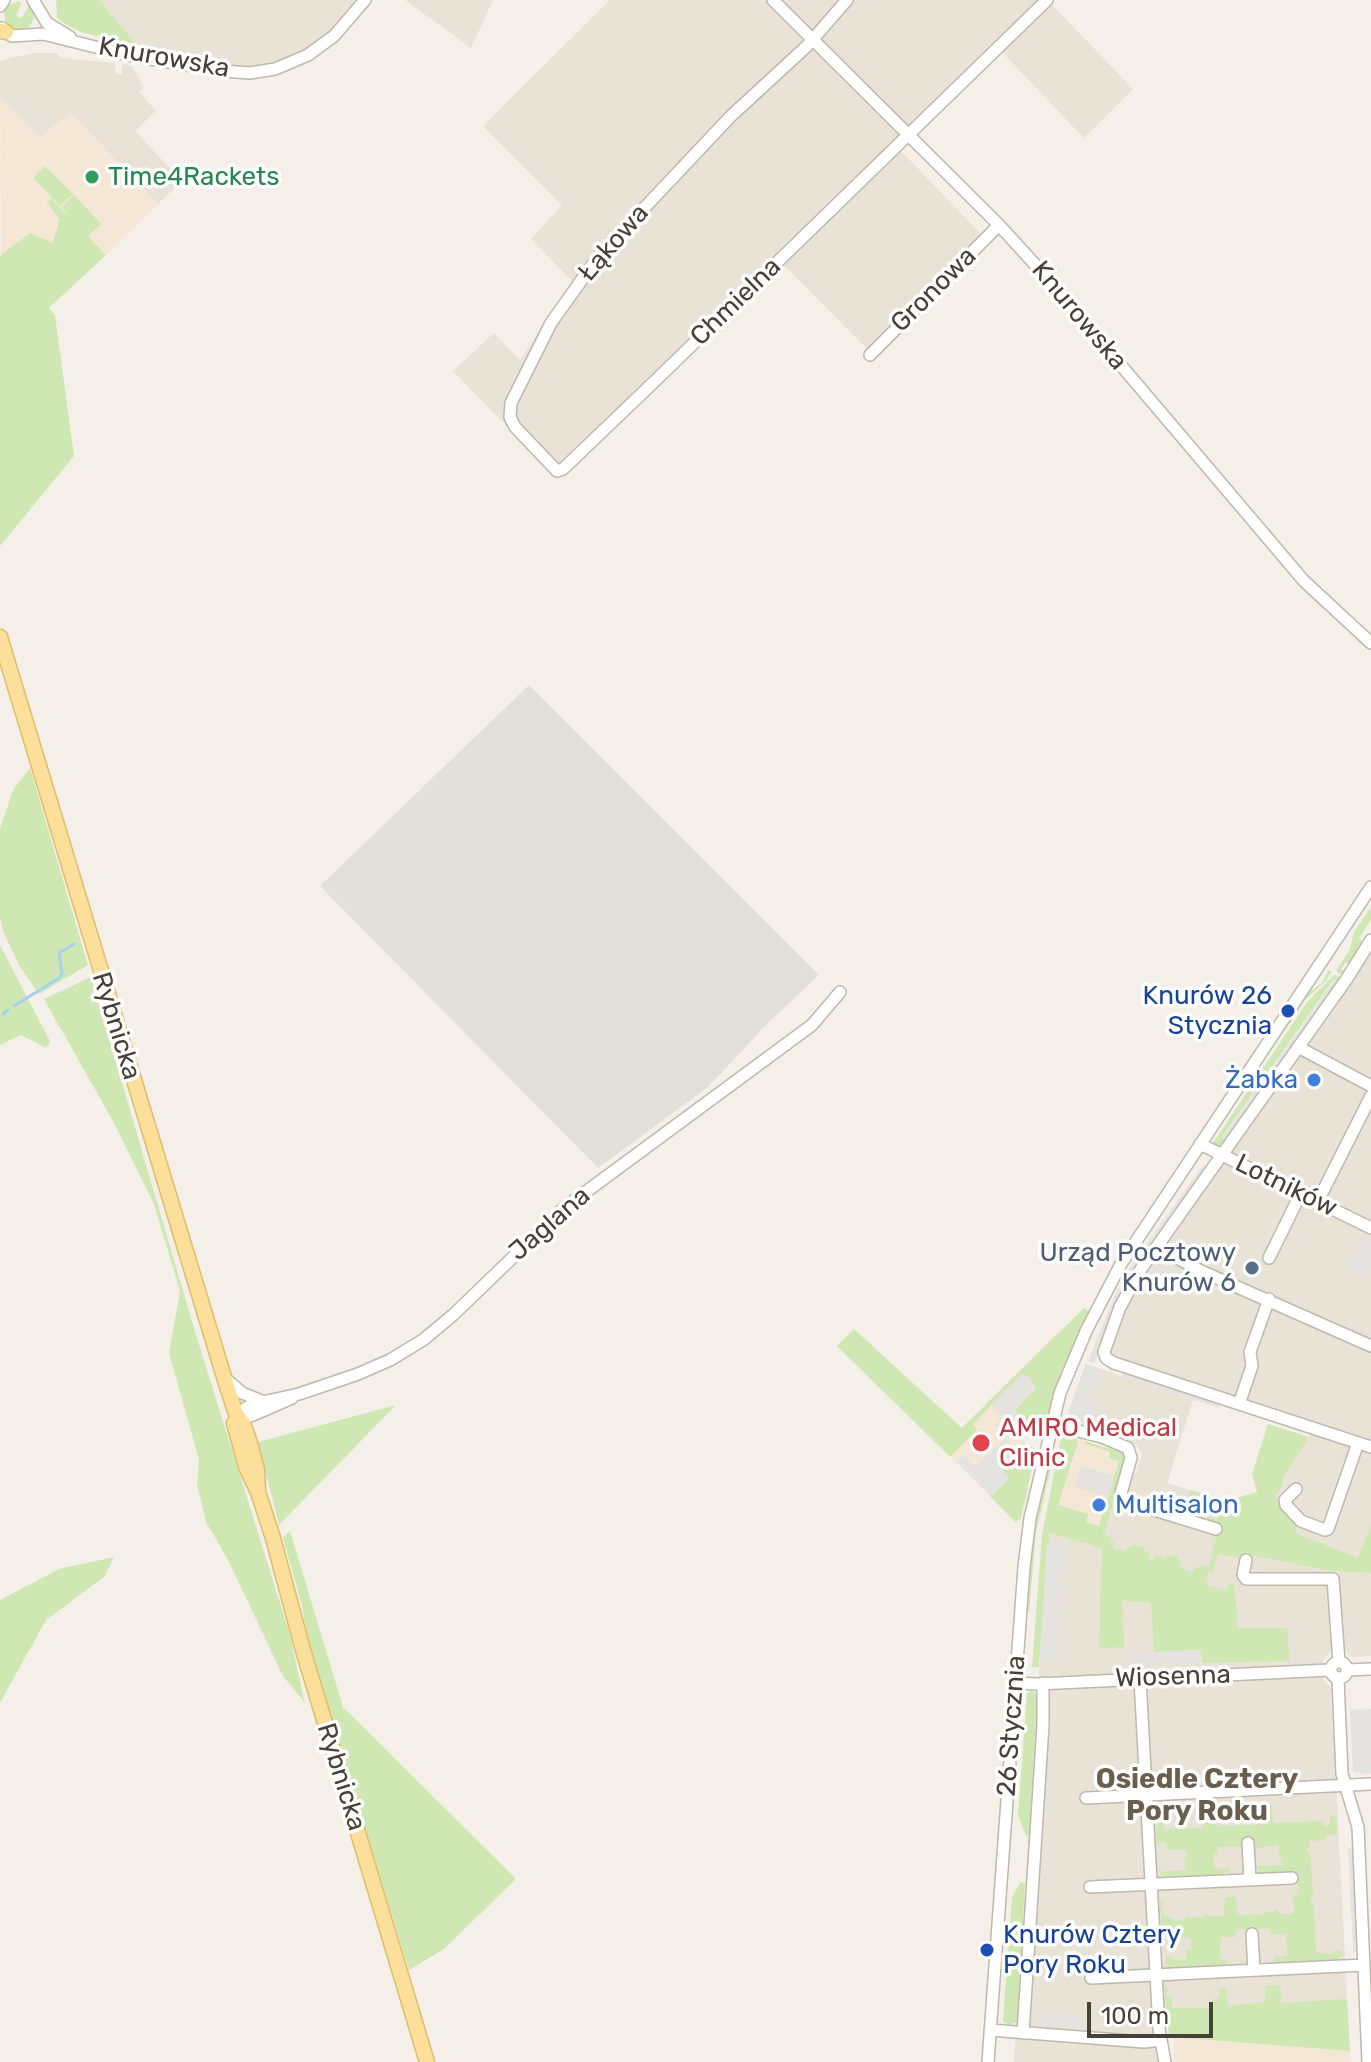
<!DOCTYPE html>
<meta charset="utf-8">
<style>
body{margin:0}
#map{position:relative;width:1371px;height:2062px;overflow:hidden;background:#f4f0e9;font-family:Rubik,sans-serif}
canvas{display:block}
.scale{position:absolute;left:1087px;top:2002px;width:126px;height:36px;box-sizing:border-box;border:4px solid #474137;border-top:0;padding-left:10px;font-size:24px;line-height:28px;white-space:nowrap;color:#474137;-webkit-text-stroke:6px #fff;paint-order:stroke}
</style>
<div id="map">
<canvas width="1371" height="2062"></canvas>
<div class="scale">100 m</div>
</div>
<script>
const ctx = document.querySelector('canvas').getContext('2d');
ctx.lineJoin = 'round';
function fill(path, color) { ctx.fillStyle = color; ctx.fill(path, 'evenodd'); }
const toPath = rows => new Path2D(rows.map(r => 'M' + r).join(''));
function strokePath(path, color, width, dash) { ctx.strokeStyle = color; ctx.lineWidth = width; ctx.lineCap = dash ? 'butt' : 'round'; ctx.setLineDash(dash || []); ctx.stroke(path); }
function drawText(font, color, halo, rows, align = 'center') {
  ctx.font = font + ' Rubik,sans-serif'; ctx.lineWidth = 7; ctx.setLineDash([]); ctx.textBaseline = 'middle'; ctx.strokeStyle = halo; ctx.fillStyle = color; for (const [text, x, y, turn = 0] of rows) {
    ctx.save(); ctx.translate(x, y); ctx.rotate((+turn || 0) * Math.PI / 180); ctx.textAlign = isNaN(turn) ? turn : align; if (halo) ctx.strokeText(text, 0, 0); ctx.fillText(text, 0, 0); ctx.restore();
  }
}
const residential = toPath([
 [99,0,365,0,329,40,264,71,138,46],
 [405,0,493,0,471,48],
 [610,0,1054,0,1051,4,1133,89,1084,138,1000,50,900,150,981,234,870,352,782,263,558,479,453,371,494,333,520,360,572,281,531,239,562,205,483,126],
 [32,53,57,53,61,58,115,63,116,74,122,74,122,64,132,66,144,88,139,92,156,111,135,131,182,181,158,204,70,113,40,138,0,98,0,61],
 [1371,944,1371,1524,1358,1559,1295,1533,1298,1523,1273,1496,1280,1490,1284,1476,1309,1437,1315,1422,1114,1356,1108,1350,1125,1306,1160,1251],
 [1086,1364,1193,1400,1167,1483,1226,1501,1215,1545,1244,1554,1330,1571,1371,1573,1371,1656,1352,1657,1344,1650,1332,1650,1323,1660,1324,1681,1331,1688,1348,2015,1166,2023,1154,2029,1159,2062,1014,2062,1048,1533,1122,1469,1136,1473,1142,1454,1137,1445,1068,1422,1066,1418]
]);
const commercial = toPath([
 [0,98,39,138,70,113,158,204,106,255,50,198,47,202,59,220,53,244,1,257],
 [1061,1328,1002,1508,942,1448],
 [1077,1438,1126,1454,1098,1547,1048,1533],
 [1173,2038,1350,2051,1351,2062,1174,2062]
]);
const industrial = toPath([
 [529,685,819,975,768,1023,708,1087,598,1168,320,886]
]);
const green = toPath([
 [56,0,99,0,138,46,81,32,65,24,57,18],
 [19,1,21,4,16,16,22,18,29,5,33,11,34,19,28,28,15,31,5,21,4,12,9,5],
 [45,166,73,194,60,206,33,178],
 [74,195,101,224,88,236,106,255,49,308,55,315,74,456,0,546,0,256,30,233,53,243,59,220,47,202,51,198,71,219,62,207],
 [30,768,88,965,39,994,20,967,3,931,0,917,0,829,13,790],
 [1371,907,1371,919,1359,939,1365,943,1351,965,1346,962,1341,969,1344,971,1340,974,1336,971,1338,968,1350,949,1354,932],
 [0,945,50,1041,46,1048,21,1035,0,1045],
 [1329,970,1332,972,1325,982,1305,1000,1211,1138,1305,995,1321,984],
 [1334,975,1339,976,1338,981,1334,979,1222,1137,1227,1141,1222,1147,1216,1145,1213,1143,1308,1001],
 [91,977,196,1335,290,1635,305,1703,283,1676,228,1560,206,1522,197,1485,199,1460,169,1353,180,1291,154,1204,114,1123,44,999],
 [1084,1308,1089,1311,1054,1394,1042,1434,1036,1437,1026,1433,1021,1424,1025,1419,1015,1410,1036,1388,1029,1376,1026,1377,1022,1374,973,1424,977,1430,950,1457,837,1346,854,1329,962,1428],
 [396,1405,279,1525,258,1442],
 [1268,1424,1309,1437,1284,1476,1280,1490,1274,1496,1298,1523,1295,1533,1358,1558,1371,1524,1371,1573,1330,1571,1244,1554,1243,1558,1218,1554,1213,1572,1208,1573,1206,1585,1226,1590,1229,1584,1234,1583,1238,1628,1287,1628,1289,1661,1202,1663,1201,1650,1154,1652,1151,1602,1127,1602,1126,1599,1122,1599,1124,1647,1099,1648,1102,1548,1049,1533,1039,1667,1032,1667,1042,1535,1062,1432,1076,1436,1078,1442,1058,1505,1088,1514,1086,1522,1099,1526,1119,1461,1109,1458,1110,1452,1085,1444,1085,1441,1126,1454,1105,1532,1102,1534,1111,1537,1110,1541,1114,1542,1113,1548,1126,1551,1128,1546,1133,1547,1134,1544,1145,1547,1144,1551,1150,1553,1148,1560,1153,1562,1154,1555,1166,1558,1167,1554,1178,1557,1177,1561,1181,1562,1180,1568,1193,1572,1195,1567,1199,1568,1201,1564,1209,1566,1220,1523,1207,1519,1208,1517,1216,1519,1221,1504,1195,1496,1189,1508,1190,1511,1201,1515,1201,1517,1185,1513,1191,1490,1226,1501,1257,1492,1252,1474],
 [1023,1443,1036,1449,1021,1519,1015,1522,990,1496,1009,1478,1002,1470,1017,1455,1019,1450,1015,1447],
 [1046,1461,1052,1463,1036,1532,1029,1612,1025,1609,1032,1533],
 [290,1531,343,1707,516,1879,444,1949,409,1970,308,1644,302,1606,283,1538],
 [114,1557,105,1576,46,1620,0,1703,0,1600,59,1569],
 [1032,1691,1035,1692,1037,1700,1029,1834,1026,1836,1018,1815,1027,1693],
 [1272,1805,1273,1823,1323,1821,1323,1826,1329,1826,1330,1816,1336,1816,1337,1835,1326,1835,1326,1840,1310,1841,1310,1848,1306,1849,1306,1851,1310,1852,1311,1862,1313,1895,1310,1898,1314,1908,1316,1953,1333,1954,1333,1951,1340,1950,1343,1954,1337,1960,1274,1963,1274,1957,1287,1956,1286,1934,1270,1934,1270,1928,1237,1930,1236,1937,1221,1937,1220,1958,1226,1960,1226,1965,1169,1968,1166,1965,1166,1956,1172,1956,1173,1960,1186,1960,1186,1950,1191,1949,1191,1938,1182,1938,1181,1932,1162,1933,1160,1901,1163,1901,1163,1914,1176,1921,1187,1918,1187,1913,1189,1917,1203,1917,1206,1913,1208,1916,1224,1916,1225,1898,1230,1897,1236,1897,1238,1915,1264,1914,1277,1909,1278,1912,1284,1914,1294,1914,1293,1895,1298,1894,1297,1873,1262,1874,1255,1866,1282,1865,1278,1845,1257,1848,1254,1839,1242,1839,1241,1847,1217,1847,1217,1852,1214,1853,1214,1867,1218,1869,1229,1868,1230,1873,1223,1873,1223,1876,1165,1878,1159,1872,1186,1870,1185,1861,1182,1860,1187,1859,1186,1850,1167,1850,1166,1842,1157,1843,1156,1818,1163,1817,1164,1829,1203,1828,1203,1815,1211,1815,1212,1825,1215,1825,1217,1817,1218,1826,1257,1825,1257,1815,1265,1815,1264,1806],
 [1021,1882,1025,1883,1017,2022,1010,2025,1003,2022,1012,1897],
 [1167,1985,1167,1995,1171,1996,1172,2008,1212,2008,1213,1999,1219,1998,1219,1988,1226,1988,1228,2006,1265,2002,1265,1986,1280,1985,1281,2003,1347,1999,1350,2051,1169,2037,1164,1987]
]);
const parking = toPath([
 [1335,979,1340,982,1227,1141,1222,1138],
 [1203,1165,1208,1168,1110,1322,1094,1364,1088,1361,1116,1293,1132,1264],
 [1361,1238,1371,1242,1371,1261,1363,1278,1346,1270],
 [1168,1260,1179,1266,1166,1290,1143,1281,1153,1265,1163,1269],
 [1086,1364,1103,1370,1090,1410,1086,1410,1091,1413,1093,1406,1098,1408,1096,1415,1124,1424,1131,1421,1138,1423,1141,1429,1149,1432,1145,1444,1121,1436,1123,1430,1114,1427,1112,1433,1087,1425,1087,1418,1079,1422,1066,1418],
 [1124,1371,1221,1402,1219,1408,1122,1377],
 [1022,1374,1026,1377,1029,1376,1036,1388,1015,1409,1025,1420,1014,1428,1008,1423,1004,1427,997,1421,1002,1416,990,1405],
 [1005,1438,1019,1451,1002,1470,1010,1478,991,1496,956,1462,963,1455,975,1467],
 [1081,1466,1114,1476,1108,1497,1075,1487],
 [1047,1544,1065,1545,1057,1660,1040,1659],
 [1201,1650,1202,1663,1131,1666,1130,1653],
 [1371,1709,1371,1774,1353,1772,1350,1710],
 [1348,1848,1355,1848,1359,1952,1353,1952],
 [1037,2014,1084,2017,1083,2030,1036,2027]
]);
const stream = toPath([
 [14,1006,59,978,62,974,59,953,74,944],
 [3,1014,8,1010]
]);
const minor = toPath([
 [33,0,47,23,70,37],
 [773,0,999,225,1041,271,1304,581,1371,643],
 [847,0,807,46,731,116,598,257,551,323,511,403,510,417,515,427,557,471,563,469,655,381,1047,0],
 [0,6,4,0],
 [2,28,12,36,43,34,132,56,223,71,250,73,275,69,308,55,334,36,365,0],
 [870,355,999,225],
 [1371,940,1346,980,1141,1269,1120,1307,1104,1352,1106,1358,1114,1363,1371,1447],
 [1298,1047,1371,1086],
 [1200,1144,1371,1228],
 [1318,1201,1371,1096],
 [1157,1247,1201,1271,1371,1346],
 [1269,1258,1301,1193],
 [226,1379,242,1393,262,1401],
 [1239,1404,1252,1366,1250,1352,1269,1299],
 [236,1414,253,1404,299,1394,358,1374,390,1360,423,1340,453,1315,564,1208,812,1025,840,992],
 [236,1414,246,1417,253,1415,292,1398],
 [1051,1424,1102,1437,1128,1448,1131,1458,1121,1493,1125,1501,1216,1529],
 [1296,1489,1285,1500,1286,1505,1301,1521,1325,1530,1328,1529,1358,1443],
 [1246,1560,1243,1575,1246,1579,1333,1579,1339,1662],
 '1331 1670a8 8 0 1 1 16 0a8 8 0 1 1-16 0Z',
 [1347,1670,1371,1669],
 [1140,1679,1159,2029,1165,2062],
 [1338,1679,1342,1774,1358,1827,1368,2062],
 [1015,1683,1038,1684,1330,1670],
 [1086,1798,1371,1784],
 [1248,1843,1250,1880],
 [1090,1887,1292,1878],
 [1252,1934,1254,1970],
 [1091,1978,1364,1965],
 [990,2030,1144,2042,1161,2040],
 [1023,2033,1043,1725,1043,1683],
 [988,2062,1024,1567,1030,1518,1060,1393,1087,1329,1121,1264,1371,887]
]);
const major = toPath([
 [0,31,6,32],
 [0,637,224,1377,236,1414,243,1423,250,1443,257,1470,258,1492],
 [234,1423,246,1467,258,1492,273,1538,303,1650,427,2062]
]);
const markers = [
 [92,177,8,"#2e9e5b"],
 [1288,1011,8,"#1a4fb4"],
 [1314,1080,8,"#3f7fe0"],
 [1252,1268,8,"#5c6f8a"],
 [981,1443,10,"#e0444e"],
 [1099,1505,8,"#3f7fe0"],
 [987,1950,8,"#1a4fb4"]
];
const streetNames = [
 ["Knurowska",164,58,10],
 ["Łąkowa",614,243,-49],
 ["Gronowa",934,290,-45],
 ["Chmielna",736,302,-44],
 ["Knurowska",1079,316,50],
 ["Rybnicka",116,1026,73],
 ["Lotników",1286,1186,26],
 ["Jaglana",550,1224,-41],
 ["Wiosenna",1173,1677,-2],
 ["26 Stycznia",1012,1726,-86],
 ["Rybnicka",341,1777,73]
];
const leisureNames = [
 ["Time4Rackets",108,177]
];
const transitNames = [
 ["Knurów 26",1272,996],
 ["Stycznia",1272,1026],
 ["Knurów Cztery",1003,1935,"left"],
 ["Pory Roku",1003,1965,"left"]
];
const shopNames = [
 ["Żabka",1298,1080],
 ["Multisalon",1115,1505,"left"]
];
const serviceNames = [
 ["Urząd Pocztowy",1236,1253],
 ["Knurów 6",1236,1283]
];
const healthNames = [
 ["AMIRO Medical",999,1428],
 ["Clinic",999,1458]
];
const neighbourhoodNames = [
 ["Osiedle Cztery",1197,1780],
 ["Pory Roku",1197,1812]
];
fill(residential, '#e8e2d7');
fill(commercial, '#f5e7d5');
fill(industrial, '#e3dfda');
fill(green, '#cfe7b3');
fill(parking, '#e5e3e0');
strokePath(stream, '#a7d1ee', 3);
strokePath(minor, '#bfb8ab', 14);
strokePath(major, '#e1bd6a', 17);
strokePath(minor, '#fff', 11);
strokePath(major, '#fbdf9a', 14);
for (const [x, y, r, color] of markers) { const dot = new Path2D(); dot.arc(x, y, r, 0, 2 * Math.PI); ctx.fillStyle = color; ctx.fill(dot); strokePath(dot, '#fff', 3); }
drawText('26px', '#474137', '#fff', streetNames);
drawText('26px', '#27864d', '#fff', leisureNames, 'left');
drawText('26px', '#164399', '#fff', transitNames, 'right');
drawText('26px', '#366cbe', '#fff', shopNames, 'right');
drawText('26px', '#4e5e75', '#fff', serviceNames, 'right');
drawText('26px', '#be3a42', '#fff', healthNames, 'left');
drawText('bold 28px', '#6a5f4f', '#fff', neighbourhoodNames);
</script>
